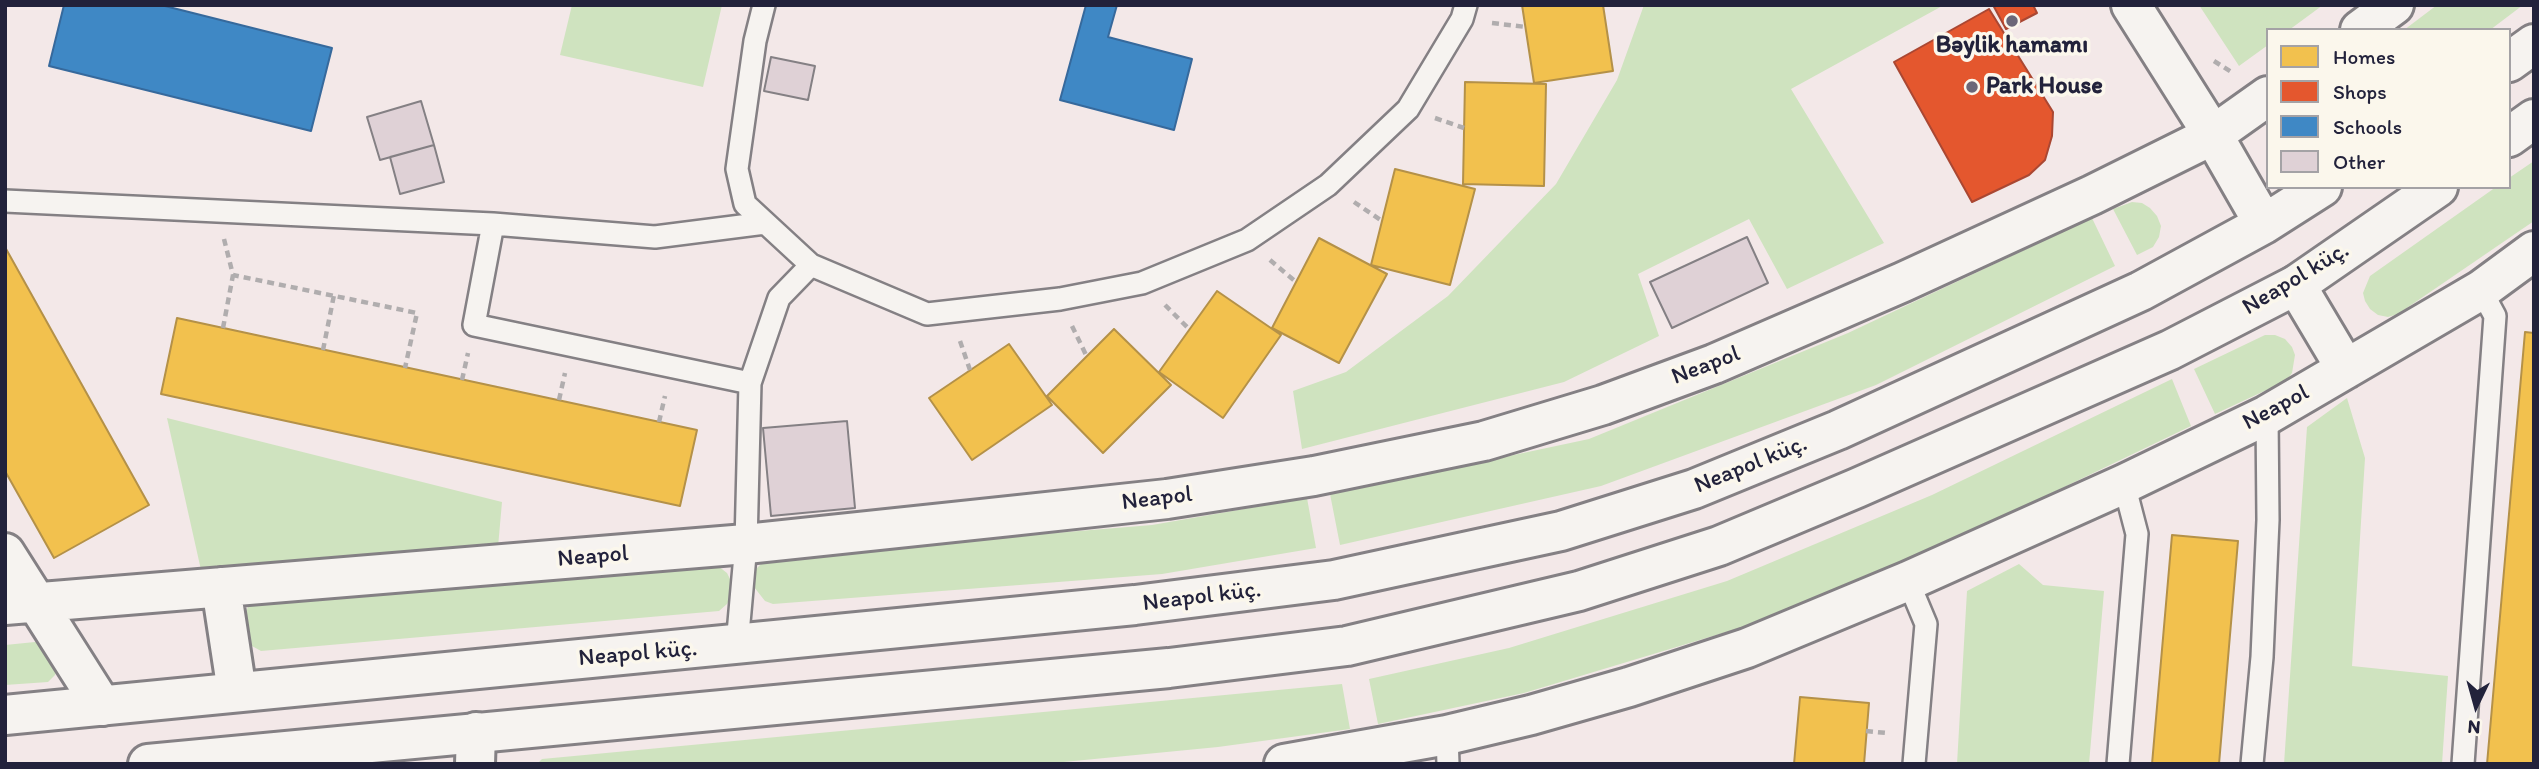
<!DOCTYPE html>
<meta charset="utf-8">
<style>
body{margin:0}
#map{position:relative;width:2539px;height:769px;overflow:hidden;background:#f3e8e8;font-family:Itim,sans-serif}
canvas{display:block}
.frame{position:absolute;inset:0;border:7px solid #22223b;pointer-events:none}
.legend{position:absolute;left:2266px;top:28px;width:245px;height:161px;box-sizing:border-box;background:#fbf7ec;border:2px solid #a4a2a5;margin:0;padding:9px 12px;list-style:none;font-size:21px;color:#22223b}
.legend li{display:flex;align-items:center;gap:14px;height:35px}
.legend b{width:35px;border:2px solid #a4a2a5}
.north{position:absolute;left:2441px;top:671px;width:70px;height:70px;-webkit-text-stroke:5px #fbf7ec;paint-order:stroke;rotate:185deg;font-size:19px;font-weight:700;line-height:28px;text-align:center;color:#22223b}
.north::after{content:'';display:block;margin:auto;width:24px;height:32px;background:#22223b;clip-path:polygon(50% 0,100% 100%,50% 72%,0 100%)}
</style>
<div id="map">
<canvas width="2539" height="769"></canvas>
<div class="frame"></div>
<ul class="legend">
<li><b style="height:19px;background:#f2c14e"></b>Homes</li>
<li><b style="height:19px;background:#e4572e"></b>Shops</li>
<li><b style="height:19px;background:#3f88c5"></b>Schools</li>
<li><b style="height:19px;background:#dfd1d6"></b>Other</li>
</ul>
<div class="north">N</div>
</div>
<script>
const ctx = document.querySelector('canvas').getContext('2d');
ctx.lineJoin = 'round';
function fill(path, color) { ctx.fillStyle = color; ctx.fill(path, 'evenodd'); }
const toPath = rows => new Path2D(rows.map(r => 'M' + r).join(''));
function strokePath(path, color, width, dash) { ctx.strokeStyle = color; ctx.lineWidth = width; ctx.lineCap = dash ? 'butt' : 'round'; ctx.setLineDash(dash || []); ctx.stroke(path); }
function drawText(font, color, halo, rows, align = 'center') {
  ctx.font = font + ' Itim,sans-serif'; ctx.lineWidth = 7; ctx.setLineDash([]); ctx.textBaseline = 'middle'; ctx.strokeStyle = halo; ctx.fillStyle = color; for (const [text, x, y, turn = 0] of rows) {
    ctx.save(); ctx.translate(x, y); ctx.rotate((+turn || 0) * Math.PI / 180); ctx.textAlign = isNaN(turn) ? turn : align; if (halo) ctx.strokeText(text, 0, 0); ctx.fillText(text, 0, 0); ctx.restore();
  }
}
const green = toPath([
 [572,5,722,5,703,87,560,55],
 [1644,5,1944,5,1791,89,1884,243,1787,289,1749,219,1638,274,1659,336,1564,382,1302,449,1293,391,1346,372,1448,296,1556,184,1617,80],
 [2199,5,2323,5,2289,30,2268,30,2268,45,2239,66],
 [2437,5,2523,5,2490,30,2404,30],
 [2534,161,2534,221,2398,314,2388,317,2378,315,2370,309,2365,301,2363,293,2370,276,2496,187,2509,187,2509,178],
 [2132,202,2142,203,2150,208,2157,216,2161,226,2159,237,2153,247,2137,255,2113,209],
 [2092,218,2115,266,1876,385,1601,486,1340,545,1330,494,1589,439,1848,333],
 [2265,335,2275,335,2285,339,2292,347,2295,355,2292,373,2286,381,2215,414,2194,369],
 [2172,379,2191,426,1950,542,1743,627,1524,693,1378,724,1369,679,1509,648,1727,581,1932,495],
 [2347,398,2365,458,2352,666,2448,676,2442,764,2284,764,2307,427],
 [167,418,502,502,498,547,201,570],
 [1307,498,1316,548,1162,574,773,604,765,601,754,587,755,570,767,558,775,556,1152,525],
 [707,564,718,566,727,573,732,583,732,594,727,604,719,611,261,651,252,646,245,638,243,617,248,607,257,599],
 [2019,564,2043,585,2104,591,2089,764,1957,764,1967,591],
 [35,642,45,643,58,667,55,675,48,682,5,685,5,645],
 [1342,684,1350,729,1218,747,1043,764,537,764,542,759]
]);
const homes = toPath([
 [1522,5,1603,5,1613,71,1534,83,1522,5],
 [1465,82,1546,84,1544,186,1463,184,1465,82],
 [1395,169,1475,189,1450,285,1371,265,1395,169],
 [1319,238,1387,274,1339,363,1272,328,1319,238],
 [5,247,149,505,54,558,5,471,5,247],
 [1217,291,1281,335,1223,418,1159,372,1217,291],
 [177,318,697,430,680,506,161,394,177,318],
 [1114,329,1171,385,1103,453,1047,396,1114,329],
 [2525,332,2534,333,2534,764,2487,764,2525,332],
 [1009,344,1052,405,972,460,929,398,1009,344],
 [2172,535,2238,541,2219,764,2152,764,2172,535],
 [1800,697,1869,703,1864,764,1794,764,1800,697]
]);
const shops = toPath([
 [1993,5,2033,5,2037,13,2006,29,1993,5],
 [1989,9,2053,112,2052,136,2045,160,2029,175,1972,202,1894,62,1989,9]
]);
const schools = toPath([
 [64,5,161,5,332,48,311,131,49,66,64,5],
 [1086,5,1117,5,1108,37,1192,59,1174,130,1060,100,1086,5]
]);
const building = toPath([
 [771,57,815,66,808,100,764,91,771,57],
 [421,101,434,145,380,160,367,117,421,101],
 [434,145,444,182,400,194,390,157,434,145],
 [1747,237,1768,283,1672,328,1650,282,1747,237],
 [847,421,855,508,771,516,763,428,847,421]
]);
const path = toPath([
 [1492,23,1526,27],
 [2214,61,2233,73],
 [1435,118,1464,128],
 [1354,202,1382,221],
 [224,239,233,275,417,313,405,368],
 [1270,260,1296,282],
 [1165,305,1189,329],
 [1072,326,1087,357],
 [223,328,233,275],
 [960,341,970,370],
 [323,350,334,295],
 [462,380,468,353],
 [559,400,565,373],
 [659,422,665,396],
 [1866,731,1887,733]
]);
const service = toPath([
 [764,5,755,41,737,169,745,204,811,265],
 [5,201,493,224,474,325,750,383,746,544,737,645],
 [493,224,655,237,765,223],
 [750,383,779,298,811,265,927,314,1060,299,1142,283,1247,240,1328,185,1408,109,1462,19,1466,5],
 [1908,581,1926,624,1914,764],
 [1447,735,1448,764],
 [2118,764,2137,534,2124,484],
 [2252,764,2262,657,2268,520,2267,415],
 [2463,764,2495,316,2481,290]
]);
const minor = toPath([
 [2360,30,2394,5],
 [2296,285,2346,369],
 [5,553,102,706],
 [221,587,237,692],
 [5,605,746,544,1010,516,1167,499,1314,476,1484,441,1603,405,1714,364,1903,282,2092,195,2213,135,2268,96],
 [475,764,476,732],
 [1284,764,1447,735,1531,715,1629,687,1747,648,1908,581,2124,484,2267,415,2481,290,2534,251]
]);
const secondary = toPath([
 [2131,5,2213,135,2264,224],
 [2509,62,2534,44],
 [2509,137,2534,119],
 [5,715,1135,605,1334,580,1561,531,1694,489,1838,430,2141,291,2264,224,2322,187],
 [148,764,1169,668,1347,646,1579,591,1719,546,1857,488,2170,350,2296,285,2438,187]
]);
const markers = [
 [2012,21,7,"#6b6778"],
 [1972,87,7,"#6b6778"]
];
const poiNames = [
 ["Bəylik hamamı",2012,46],
 ["Park House",1986,87,"left"]
];
const streetNames = [
 ["Neapol küç.",2296,279,-31],
 ["Neapol",1706,366,-21],
 ["Neapol",2276,408,-28],
 ["Neapol küç.",1751,465,-22],
 ["Neapol",1157,499,-7],
 ["Neapol",593,557,-5],
 ["Neapol küç.",1202,597,-7],
 ["Neapol küç.",638,654,-5]
];
fill(green, '#cfe3bf');
fill(homes, '#f2c14e');
strokePath(homes, '#b49148', 2);
fill(shops, '#e4572e');
strokePath(shops, '#aa4732', 2);
fill(schools, '#3f88c5');
strokePath(schools, '#36699c', 2);
fill(building, '#dfd1d6');
strokePath(building, '#848084', 2);
strokePath(service, '#848084', 26);
strokePath(minor, '#848084', 44);
strokePath(secondary, '#848084', 44);
strokePath(path, '#b0adae', 4.5, [7, 5]);
strokePath(service, '#f6f3f0', 21);
strokePath(minor, '#f6f3f0', 38);
strokePath(secondary, '#f6f3f0', 38);
for (const [x, y, r, color] of markers) { const dot = new Path2D(); dot.arc(x, y, r, 0, 2 * Math.PI); ctx.fillStyle = color; ctx.fill(dot); strokePath(dot, '#fbf7ec', 2.5); }
drawText('bold 24px', '#22223b', '#fbf7ec', poiNames);
drawText('24px', '#22223b', '#fbf7ec', streetNames);
</script>
